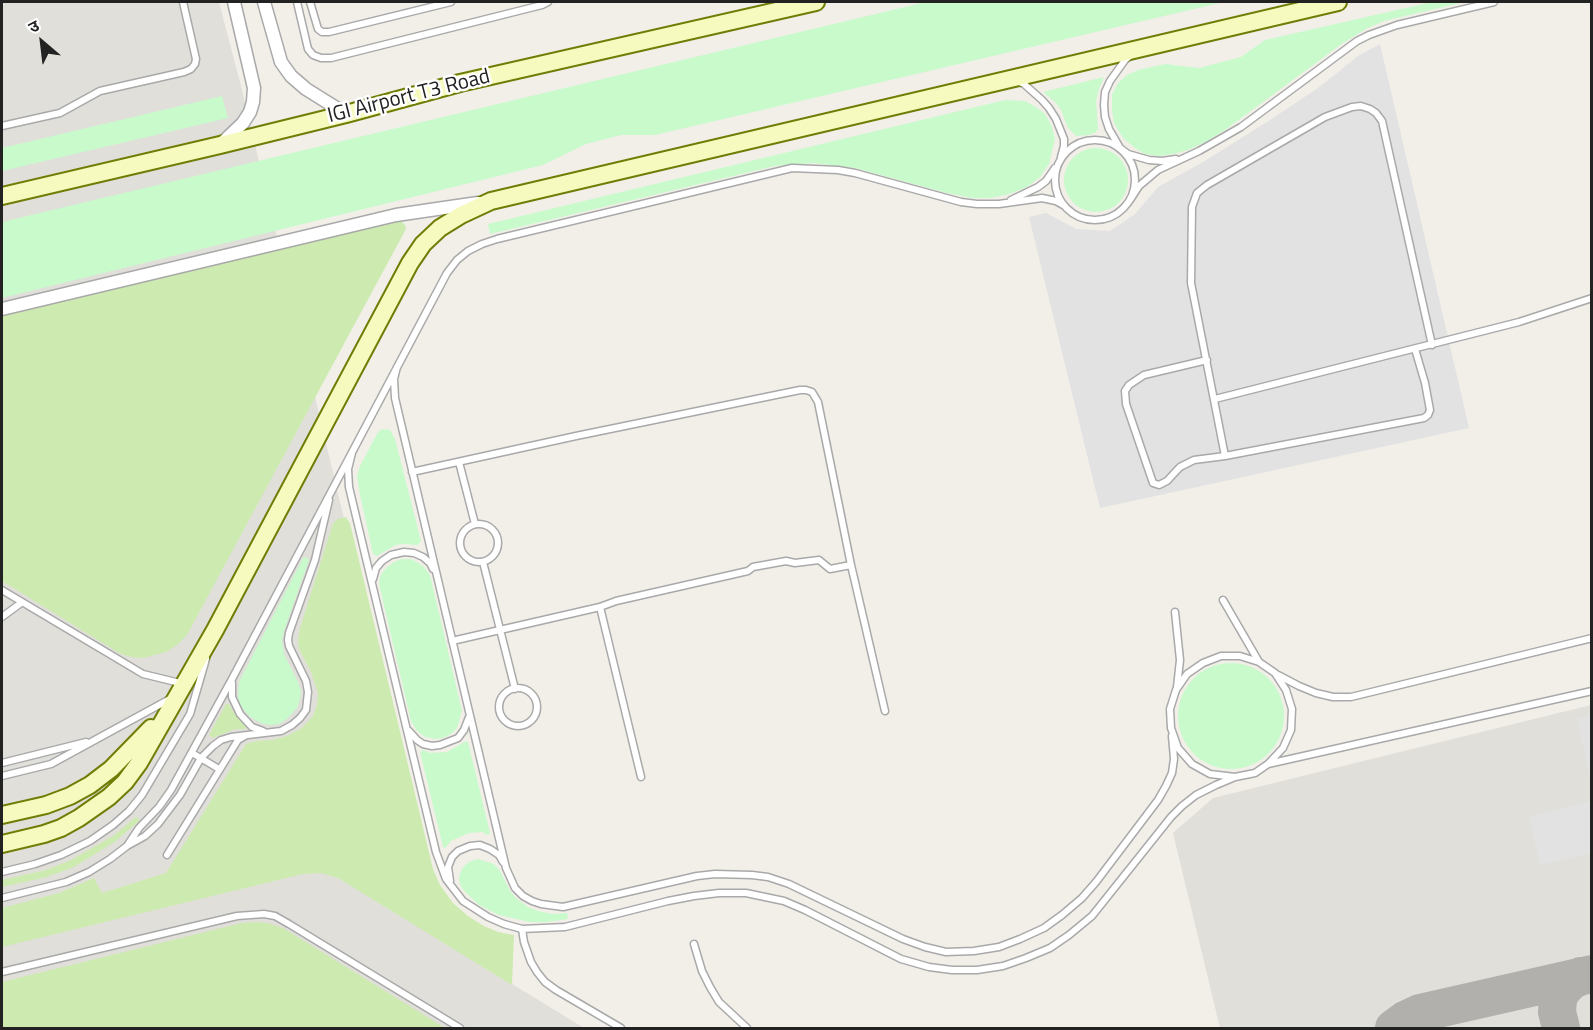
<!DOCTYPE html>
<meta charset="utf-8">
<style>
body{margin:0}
#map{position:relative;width:1593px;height:1030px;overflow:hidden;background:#f2efe9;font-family:"Titillium Web","Noto Sans Devanagari",sans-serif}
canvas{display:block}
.frame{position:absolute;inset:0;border:3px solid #222;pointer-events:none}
.north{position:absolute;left:12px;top:12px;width:60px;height:60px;-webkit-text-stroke:4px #fff;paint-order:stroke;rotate:332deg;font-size:16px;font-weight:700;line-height:24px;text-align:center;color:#222}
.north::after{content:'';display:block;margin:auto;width:21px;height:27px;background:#222;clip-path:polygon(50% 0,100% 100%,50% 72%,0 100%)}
</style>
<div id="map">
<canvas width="1593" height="1030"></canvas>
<div class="frame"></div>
<div class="north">उ</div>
</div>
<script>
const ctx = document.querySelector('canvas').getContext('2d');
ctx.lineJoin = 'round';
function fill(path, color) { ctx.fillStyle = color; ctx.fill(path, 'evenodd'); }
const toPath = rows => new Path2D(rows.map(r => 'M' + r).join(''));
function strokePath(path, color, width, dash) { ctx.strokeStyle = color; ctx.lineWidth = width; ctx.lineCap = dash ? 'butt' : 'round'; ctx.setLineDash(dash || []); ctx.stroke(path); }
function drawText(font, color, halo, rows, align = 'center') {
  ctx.font = font + ' "Titillium Web",sans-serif'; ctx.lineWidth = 5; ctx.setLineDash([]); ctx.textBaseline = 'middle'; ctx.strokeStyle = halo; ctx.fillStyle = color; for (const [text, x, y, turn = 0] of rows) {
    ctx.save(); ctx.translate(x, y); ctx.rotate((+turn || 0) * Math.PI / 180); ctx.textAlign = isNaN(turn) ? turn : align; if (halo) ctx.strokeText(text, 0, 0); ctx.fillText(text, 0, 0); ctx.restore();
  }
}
const airport = toPath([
 [2,2,219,2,241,86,445,943,584,1028,2,1028],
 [1591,705,1591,1028,1220,1028,1173,833,1213,798]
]);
const grass = toPath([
 [397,221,402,222,405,225,406,229,187,635,177,645,166,652,143,658,131,657,119,653,2,581,2,315],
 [346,517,350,523,433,869,440,885,453,903,468,916,484,926,498,932,514,935,512,985,338,878,321,873,303,874,2,947,2,908,59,893,94,878,102,893,166,873,246,744,256,741,272,740,287,736,302,728,313,716,317,704,318,693,311,672,299,649,298,640,300,628,333,523,338,519],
 [226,704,229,704,234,713,246,726,245,729,235,729,213,738,209,735],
 [136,817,140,820,116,841,74,867,47,877,2,887,2,880,46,870,71,860,113,836],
 [256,922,268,923,283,928,445,1028,2,1028,2,982,242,923]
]);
const park = toPath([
 [926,2,1224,2,655,135,621,135,586,144,543,165,2,298,2,222],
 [1432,2,1465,2,1384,21,1366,29,1343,43,1225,130,1207,141,1188,150,1173,154,1159,156,1145,154,1135,148,1123,138,1114,123,1112,110,1112,95,1118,83,1127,75,1138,70,1165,64,1199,68,1241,57,1265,40],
 [1104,77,1099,89,1096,101,1098,129,1095,133,1089,135,1076,136,1068,128,1061,110,1055,102,1043,92],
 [222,96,228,118,2,171,2,148],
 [1005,100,1025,101,1036,107,1045,114,1052,127,1055,139,1049,164,1040,177,1027,187,1009,194,991,198,972,198,947,193,855,168,813,163,775,166,490,234,488,224],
 '1064 180a32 32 0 1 1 64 0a32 32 0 1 1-64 0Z',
 [382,429,390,430,395,439,421,541,418,545,403,544,396,545,377,556,373,554,359,490,357,476,360,466,378,432],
 [306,557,309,560,284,631,282,641,284,654,298,682,301,691,300,699,297,708,287,719,279,724,272,725,263,724,250,717,240,705,238,697,239,682,303,558],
 [402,559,411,559,417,562,424,567,430,575,462,711,457,728,451,734,443,738,435,739,425,737,417,731,411,721,379,584,380,576,386,568,394,562],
 '1178 716a53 53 0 1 1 106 0a53 53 0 1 1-106 0Z',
 [466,741,468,742,490,833,488,835,482,832,469,833,451,841,445,848,443,847,420,752,423,750,431,753,447,752],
 [478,859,494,864,499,869,510,891,517,899,528,907,538,911,552,914,567,913,568,919,547,922,530,922,499,915,479,905,464,891,460,884,459,877,461,871,465,865,471,861]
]);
const parking = toPath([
 [1380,44,1469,428,1100,508,1029,217,1046,213,1076,229,1110,231,1135,214,1158,187,1203,162,1267,122,1318,88,1358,56],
 [1591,715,1592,715,1591,782,1577,719],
 [1591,801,1591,853,1540,865,1529,816]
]);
const taxiway = toPath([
 [1394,1028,1405,1020,1420,1013,1592,974],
 [1561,1028,1557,1012,1558,999,1562,990,1571,981,1581,976]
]);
const lane = toPath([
 [297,2,308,49,313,55,321,58,331,58,542,5,548,2],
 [310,2,318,29,322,32,329,32,451,2],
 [1130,56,1125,60,1110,81,1105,92,1104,105,1105,117,1109,129,1120,148,1128,154,1149,160,1162,161,1176,159],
 [1017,81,1024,84,1042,100,1049,108,1056,119,1064,139,1064,146,1061,157],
 [2,126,60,113,100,91,184,72,191,69,195,64,196,59,183,2],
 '1055 180a40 40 0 1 1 80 0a40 40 0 1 1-80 0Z',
 [1011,200,1038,187,1046,181,1055,168],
 [1130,200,1139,186,1158,170,1199,151,1241,127,1357,41,1369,35,1397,25,1494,2],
 [1207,360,1144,375,1129,385,1125,391,1126,404,1153,483,1159,485,1167,481,1180,467,1194,460,1225,456,1424,418,1428,415,1430,410,1425,383,1415,349],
 [397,367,394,379,395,398,506,868,515,888,523,896,532,901,541,904,563,907,697,876,715,874,752,875,768,877,789,884,903,939,925,947,946,952,974,951,999,947,1020,939,1044,928,1062,915,1082,898,1096,882,1158,800,1166,786,1172,773,1174,759,1172,736],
 [1215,399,1519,322,1592,298],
 [352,453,348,469,349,487,436,852,446,879,463,901,488,917,504,924,522,929,565,927,668,901,694,896,719,893,746,893,784,901,805,910,901,959,929,967,952,970,977,970,1003,966,1026,958,1050,948,1069,935,1092,916,1171,817,1182,806,1196,795,1216,785,1235,777,1255,773,1268,764,1283,748,1291,730,1292,709,1286,690,1275,673,1259,662,1240,656,1221,656,1203,663,1187,674,1176,690,1170,709,1171,728,1178,748,1192,764,1210,774,1235,777],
 [1225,456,1191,283,1192,207,1197,193,1207,185,1325,117,1352,107,1361,106,1370,109,1376,113,1382,121,1432,345],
 [459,462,475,524],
 [412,472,576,436,800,390,806,390,812,392,818,402,851,565,885,711],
 '460 543a19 19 0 1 1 38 0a19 19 0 1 1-38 0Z',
 [483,562,515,689],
 [373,579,376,568,382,561,391,555,404,552,414,553,423,557,430,563,433,569],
 [2,590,143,674,184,684],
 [1223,600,1259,662],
 [600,607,641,777],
 [1175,612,1180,660,1177,687],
 [2,617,21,603],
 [452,641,600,607,616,601,748,571,753,567,786,561,795,563,819,560,830,569,851,565],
 [1278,675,1299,686,1316,693,1333,697,1351,697,1592,638],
 [232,683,232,697,240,714,252,727,263,731],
 '499 707a19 19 0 1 1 38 0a19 19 0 1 1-38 0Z',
 [409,731,417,740,423,744,432,746,440,745,458,738,464,730,469,717],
 [192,753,219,769],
 [2,763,86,742],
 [1268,764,1592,691],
 [2,776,51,764,170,699],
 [127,846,139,828,159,807,171,790,232,679,447,273,457,260,468,251,482,244,497,239,792,168,838,170,855,173,961,202,977,204,999,204,1042,198,1056,201,1063,205],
 [167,855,238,740,245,736],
 [2,872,35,864,61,855,90,841,113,825,129,811,142,795,190,714,206,659],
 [450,881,448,867,452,857,458,851,470,846,480,845,490,849,499,855,503,862],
 [2,898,66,882,89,872,110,859,127,846,145,836,158,824,180,795,201,758,213,746,221,740,231,737,281,731,292,725,300,718,306,710,308,692,306,681,289,646,288,640,289,633,315,560,329,500],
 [522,929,524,942,531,962,537,972,545,982,556,990,621,1028],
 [694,944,702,971,710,987,719,1002,747,1028],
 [2,972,237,916,264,914,275,916,289,924,460,1028]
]);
const street = toPath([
 [264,2,281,62,291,76,306,89,346,114],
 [221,144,243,123,250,112,253,102,254,88,234,2],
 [2,309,396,215,478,203]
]);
const secondary = toPath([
 [2,196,220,145,346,114,460,83,816,2],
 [2,815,46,805,70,796,90,785,111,769,151,728],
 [2,844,44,834,61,828,79,818,109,797,125,782,139,763,215,630,410,263,423,244,440,228,461,215,491,201,1338,2]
]);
const streetNames = [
 ["IGI Airport T3 Road",409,97,-14]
];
fill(airport, '#e1dfda');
fill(grass, '#cdebb0');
fill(park, '#c8facc');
fill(parking, '#e2e2e2');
strokePath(taxiway, '#b1b0ac', 38);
strokePath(lane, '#a9a9a9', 9);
strokePath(street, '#a9a9a9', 15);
strokePath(secondary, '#707d05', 20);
strokePath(lane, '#fff', 6);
strokePath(street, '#fff', 12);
strokePath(secondary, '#f7fabf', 16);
drawText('21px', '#222', '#fff', streetNames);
</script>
